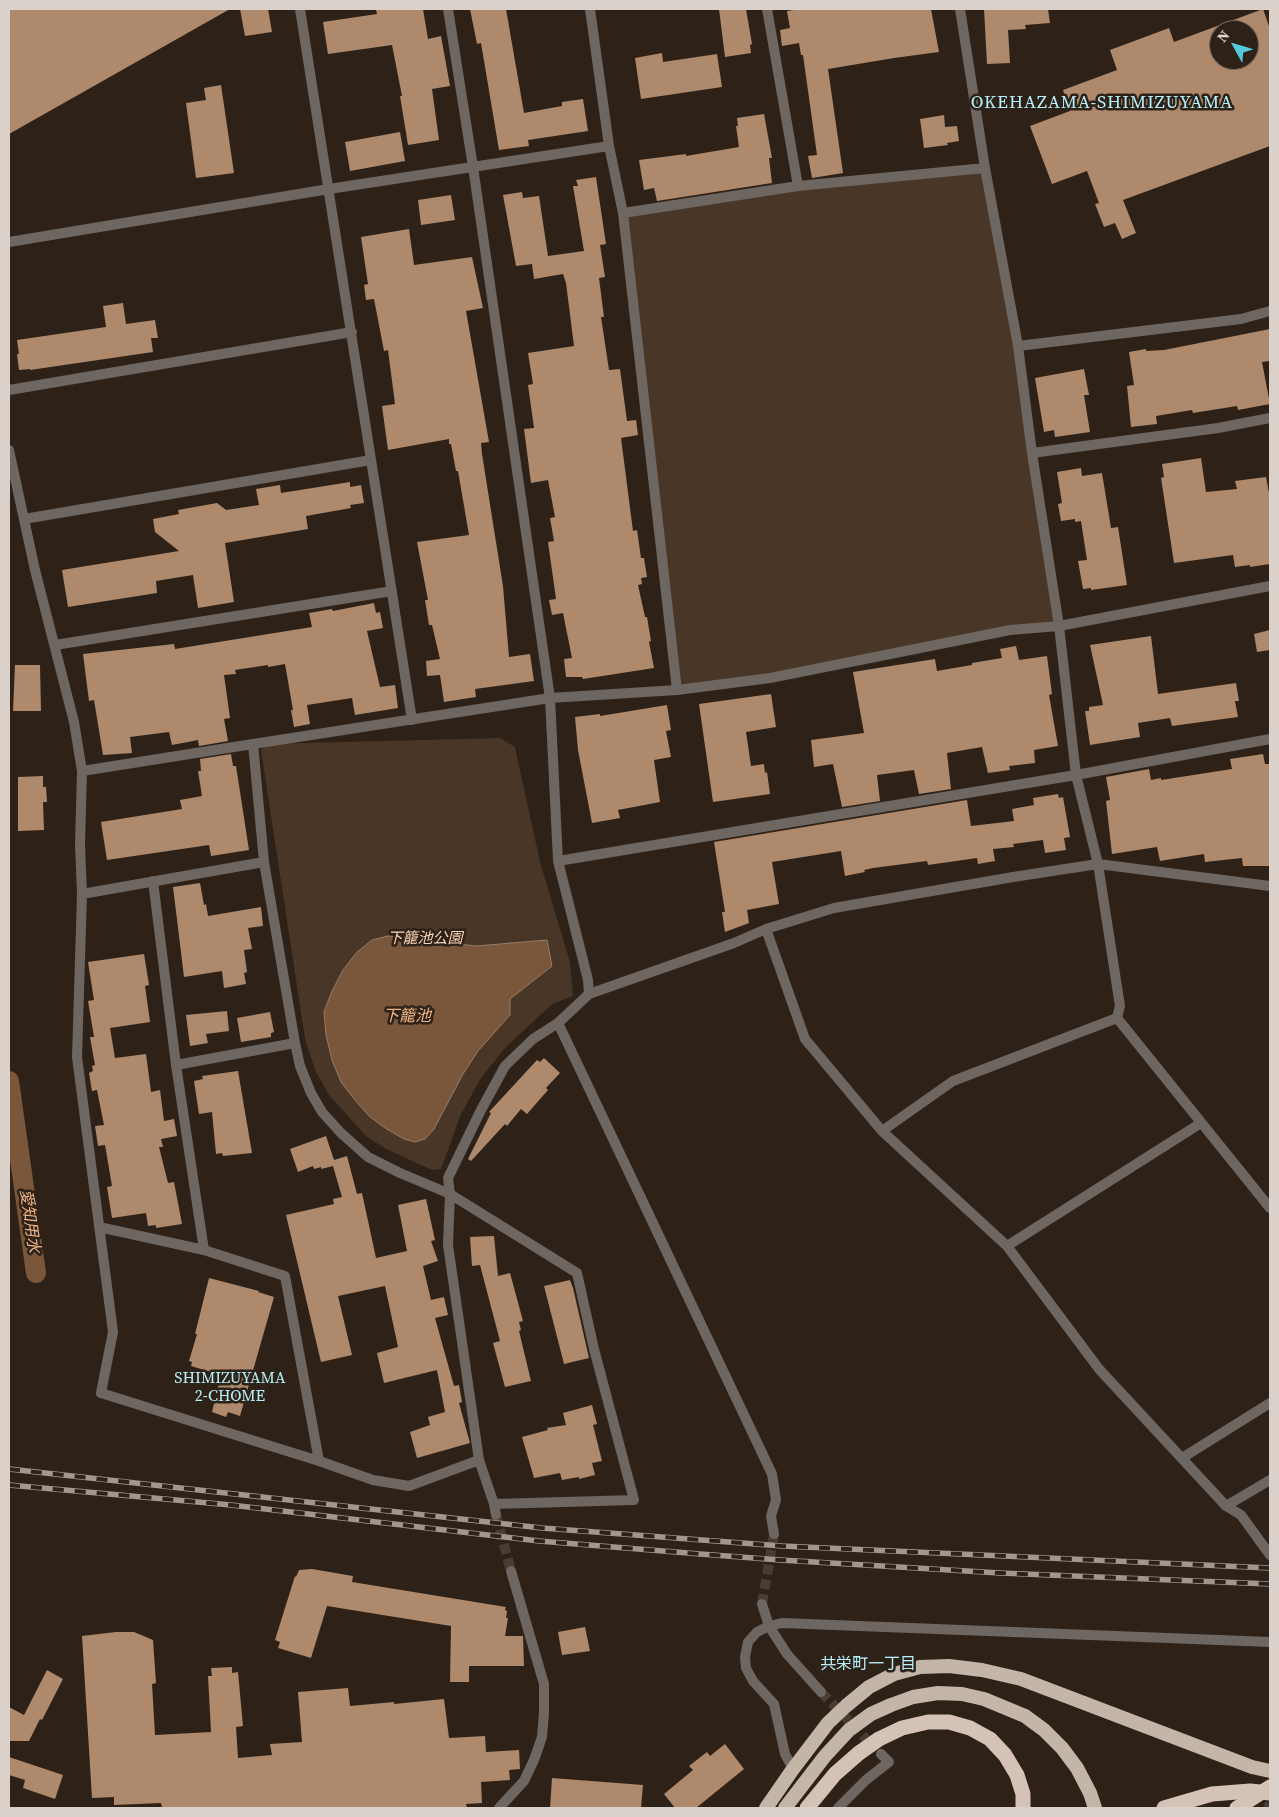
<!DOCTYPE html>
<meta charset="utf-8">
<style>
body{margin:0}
#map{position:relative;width:1279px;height:1817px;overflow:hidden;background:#2e2218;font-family:"Source Serif 4",serif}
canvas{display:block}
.frame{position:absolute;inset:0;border:10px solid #d9d1ca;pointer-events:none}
.north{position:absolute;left:1209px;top:20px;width:50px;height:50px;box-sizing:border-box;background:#2e2218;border:1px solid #72685f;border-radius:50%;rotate:309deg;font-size:14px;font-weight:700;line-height:20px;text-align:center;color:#d9d1ca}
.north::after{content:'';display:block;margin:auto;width:18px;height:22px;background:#54cadd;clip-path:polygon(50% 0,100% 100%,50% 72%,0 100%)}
</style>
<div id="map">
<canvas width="1279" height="1817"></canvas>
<div class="frame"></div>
<div class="north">N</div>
</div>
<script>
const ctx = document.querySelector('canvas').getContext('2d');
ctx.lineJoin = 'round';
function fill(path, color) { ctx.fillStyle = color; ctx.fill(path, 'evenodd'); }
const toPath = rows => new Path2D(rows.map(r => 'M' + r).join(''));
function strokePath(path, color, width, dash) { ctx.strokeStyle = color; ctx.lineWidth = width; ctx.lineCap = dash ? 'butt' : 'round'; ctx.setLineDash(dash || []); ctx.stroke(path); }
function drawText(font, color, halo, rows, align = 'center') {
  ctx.font = font + ' "Source Serif 4","Noto Sans JP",serif'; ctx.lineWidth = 5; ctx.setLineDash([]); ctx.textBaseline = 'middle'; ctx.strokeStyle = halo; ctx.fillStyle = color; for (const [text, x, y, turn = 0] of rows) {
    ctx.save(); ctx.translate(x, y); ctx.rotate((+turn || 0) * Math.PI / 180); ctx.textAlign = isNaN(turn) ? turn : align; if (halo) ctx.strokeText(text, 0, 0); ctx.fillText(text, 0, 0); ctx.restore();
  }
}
const green = toPath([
 [985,168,1059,626,677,690,623,213,798,186],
 [500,738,515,747,540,862,570,962,573,996,552,1004,505,1048,481,1078,461,1114,441,1169,432,1170,386,1149,366,1136,329,1095,316,1072,306,1043,302,1019,261,750,268,744]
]);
const water = toPath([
 [388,936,476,946,547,940,552,966,510,999,510,1015,478,1051,463,1074,434,1129,425,1139,415,1142,404,1139,385,1128,369,1116,355,1100,341,1082,332,1060,326,1035,324,1012,332,991,343,970,357,952,372,940,388,936]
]);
const canal = toPath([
 [9,1081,36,1273]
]);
const building = toPath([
 [9,9,230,9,9,134],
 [240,9,268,9,272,32,245,36],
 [376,9,423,9,428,39,441,36,450,86,432,89,439,140,408,145,400,96,402,96,392,45,328,54,323,22,377,14],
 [470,9,506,9,524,113,562,106,562,102,583,99,588,131,528,140,529,146,499,150,481,43,477,44],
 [719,9,746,9,752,44,750,45,751,53,725,57],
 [801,9,931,9,939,52,894,58,828,69,843,173,812,178,808,156,817,155,803,55,801,55,799,43,782,46,780,30,790,28,787,11],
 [984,9,1048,9,1050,23,1025,25,1026,29,1008,30,1010,63,987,64],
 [1263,9,1270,29,1270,146,1123,200,1136,233,1122,239,1115,223,1104,227,1095,204,1099,203,1087,171,1052,184,1030,126,1070,111,1063,90,1117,70,1110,50,1169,28,1174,42],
 [1219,30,1249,30,1249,60,1219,60],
 [662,53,663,62,717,54,722,87,641,99,635,58],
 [221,85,234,173,196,178,186,103,206,100,204,88],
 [764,114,772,158,769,158,772,183,657,201,654,188,644,190,639,160,686,154,686,156,739,147,736,126,738,126,737,118],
 [944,115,945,127,957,126,959,141,947,143,948,145,924,148,920,119],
 [400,132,405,161,350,171,345,142],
 [596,177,606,244,600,245,605,277,599,278,604,317,601,317,609,370,620,369,627,421,636,420,638,435,621,438,633,531,637,530,641,558,644,558,647,577,641,578,642,584,638,585,645,617,647,617,651,641,649,642,654,668,583,679,582,677,566,677,564,659,572,658,563,613,552,615,549,600,556,599,548,542,554,541,550,518,555,517,548,480,531,483,524,429,534,428,528,385,533,384,528,353,574,346,566,283,563,274,534,279,532,264,516,266,503,195,522,192,523,198,539,196,548,256,584,251,573,186,578,186,576,180],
 [451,195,455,220,421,225,418,200],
 [409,229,414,265,472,257,483,308,466,311,489,442,481,443,482,454,503,586,509,657,530,654,534,681,475,689,476,697,444,702,440,675,427,676,426,661,440,659,432,625,429,625,425,600,428,600,417,542,469,535,458,471,456,471,451,444,449,444,449,439,388,450,382,406,395,404,388,350,384,351,374,299,366,300,364,285,368,284,361,237],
 [123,303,126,324,155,320,158,338,151,338,153,352,30,370,30,369,19,370,17,354,19,354,17,340,106,327,103,306],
 [1270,329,1270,361,1262,362,1270,404,1238,410,1237,406,1193,413,1192,410,1156,416,1157,424,1131,427,1127,386,1134,385,1129,352,1146,349,1146,351,1164,350],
 [1084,369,1089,395,1084,395,1090,432,1055,437,1054,430,1044,432,1035,378],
 [1201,458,1206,492,1237,489,1235,481,1266,477,1270,498,1270,564,1250,567,1250,565,1235,567,1233,555,1174,563,1161,478,1164,477,1162,464],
 [1081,468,1082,476,1102,473,1111,528,1118,527,1127,585,1091,590,1091,588,1083,589,1078,561,1087,560,1081,521,1075,522,1075,519,1061,521,1058,504,1062,503,1057,472],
 [350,482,350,487,361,485,364,503,350,505,351,508,306,516,308,529,225,543,234,602,198,608,193,575,156,581,157,593,68,607,62,570,179,551,155,532,153,519,179,514,178,510,217,503,226,510,259,505,256,489,280,485,281,493],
 [374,603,376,613,380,612,383,628,367,631,380,687,395,685,398,708,355,715,352,698,307,705,310,724,294,727,291,710,293,710,285,664,268,667,268,665,235,670,236,674,224,675,230,718,224,719,228,741,199,746,198,740,172,745,169,732,130,737,132,753,103,755,94,700,89,701,83,654,174,644,175,649,312,627,309,613,332,609,333,611],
 [1270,630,1270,650,1257,652,1254,634],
 [1151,636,1158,694,1236,683,1239,701,1235,701,1238,717,1172,726,1170,718,1138,723,1140,737,1090,745,1085,711,1089,711,1089,707,1103,705,1090,645],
 [1016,646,1019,660,1047,656,1052,694,1049,695,1058,746,1034,750,1035,763,1009,766,1010,770,988,773,982,747,947,753,951,789,919,794,914,770,877,775,880,801,842,807,833,764,814,767,811,740,864,733,853,672,935,659,937,671,954,668,972,665,972,663,1002,658,1000,649],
 [15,665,40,665,41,711,13,711],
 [771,694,776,727,746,732,751,766,764,764,765,773,767,772,770,794,713,802,699,704],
 [667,705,671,730,666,731,671,757,654,760,660,802,618,810,620,818,592,823,578,750,575,717,600,714,600,716],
 [231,754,233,766,236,766,249,850,211,856,209,845,107,860,101,822,182,809,180,800,202,796,198,771,201,771,200,759],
 [1263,754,1265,764,1270,764,1270,866,1243,866,1242,858,1205,862,1204,854,1160,861,1157,847,1112,854,1106,801,1110,800,1106,777,1149,769,1151,780,1161,778,1161,780,1232,769,1230,759],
 [43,776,43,787,46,787,47,802,43,802,44,830,18,831,18,777],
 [1058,794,1059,798,1063,797,1070,837,1064,838,1066,850,1045,853,1043,840,1013,844,1014,847,993,849,995,861,978,864,977,858,928,865,927,861,873,868,864,870,865,872,845,876,841,851,772,862,779,904,747,910,749,923,725,932,722,912,725,912,714,842,967,800,971,826,1014,821,1012,809,1034,805,1033,798],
 [200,883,204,905,206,904,208,916,261,907,263,926,248,928,252,949,244,950,247,972,244,973,246,984,224,988,222,971,184,977,173,887],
 [144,954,149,985,145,986,150,1022,110,1028,115,1058,146,1054,151,1092,160,1090,164,1121,174,1119,177,1136,161,1139,163,1147,159,1147,168,1183,174,1182,182,1224,156,1228,156,1225,148,1226,146,1213,112,1218,107,1187,112,1186,105,1145,98,1146,95,1126,104,1125,97,1090,92,1091,89,1073,93,1071,92,1066,95,1065,90,1037,94,1037,88,1001,94,1000,88,962],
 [227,1011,229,1031,206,1034,208,1043,190,1046,186,1015],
 [270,1012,274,1032,271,1033,271,1037,241,1042,237,1018],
 [544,1058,560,1073,546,1088,548,1090,527,1114,521,1109,507,1126,505,1124,471,1161,468,1159,491,1113,489,1112,537,1060,540,1062],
 [238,1071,252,1153,223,1156,222,1153,216,1154,212,1112,199,1114,194,1081,203,1079,202,1076],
 [326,1136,334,1160,347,1156,357,1194,362,1193,376,1258,407,1251,398,1205,426,1199,435,1240,431,1241,438,1261,423,1266,431,1300,444,1297,448,1315,435,1318,454,1386,459,1385,462,1402,459,1403,470,1443,417,1458,410,1432,430,1425,428,1417,445,1412,437,1370,384,1383,377,1353,398,1347,385,1286,338,1296,352,1355,321,1362,286,1215,334,1204,333,1199,342,1197,333,1166,321,1169,321,1167,314,1169,313,1166,298,1172,290,1149],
 [494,1236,498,1276,510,1273,523,1321,519,1322,521,1330,519,1331,531,1381,505,1387,493,1343,500,1341,480,1265,472,1266,470,1237],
 [209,1278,259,1291,258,1292,274,1297,240,1416,228,1412,226,1417,212,1412,221,1375,191,1366,192,1362,189,1361,197,1334,195,1334],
 [570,1280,573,1288,589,1358,564,1364,544,1286],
 [592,1405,597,1424,593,1425,602,1461,592,1463,595,1475,579,1479,579,1477,562,1480,560,1473,534,1478,522,1437,548,1430,547,1428,566,1425,563,1413],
 [312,1569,353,1576,352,1582,506,1607,505,1610,507,1611,506,1618,508,1618,505,1636,523,1636,524,1666,469,1666,469,1682,450,1682,451,1626,327,1606,311,1658,278,1648,280,1642,275,1640,295,1576,296,1577,299,1570],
 [585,1627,590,1651,562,1655,558,1632],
 [116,1632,134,1632,153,1640,156,1683,152,1684,155,1735,211,1732,208,1676,212,1676,211,1668,232,1667,232,1673,238,1672,243,1726,236,1727,238,1758,272,1755,270,1744,302,1742,298,1692,348,1688,350,1706,394,1702,394,1704,444,1699,449,1738,485,1736,486,1752,519,1750,520,1769,509,1770,510,1780,481,1782,482,1803,466,1804,467,1808,162,1808,161,1803,114,1805,114,1797,92,1798,82,1636],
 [47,1670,63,1679,42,1720,40,1719,29,1741,9,1741,9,1707,24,1715],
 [725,1744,744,1769,696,1808,675,1808,664,1794,693,1770,689,1766,707,1752,710,1756],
 [9,1757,63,1775,55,1799,23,1788,25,1780,9,1775],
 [552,1778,643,1785,641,1808,550,1808]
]);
const minorTunnel = toPath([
 [496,1515,511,1571],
 [762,1604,774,1534],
 [821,1692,875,1748],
 [1268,1808,1270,1803]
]);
const minor = toPath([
 [300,9,412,720],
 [448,9,473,167,550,698,558,861,588,980,589,994],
 [767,9,798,186],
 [960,9,985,168,1018,346,1032,453,1059,626,1076,775,1098,864,1120,1006,1117,1018],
 [623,213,798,186,985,168],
 [9,242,329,189,609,146],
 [1018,346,1241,319,1270,311],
 [9,390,352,332],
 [9,450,35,570,74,722,82,771,80,845,82,894,77,1057,113,1332,101,1393,319,1461,373,1480,409,1486,479,1460],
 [1032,453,1218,428,1270,418],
 [24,519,371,460],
 [55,645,392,591],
 [82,771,253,744,264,862,295,1043,300,1066,311,1093,322,1112,341,1133,368,1157,400,1173,450,1194,577,1273,594,1349,634,1500,494,1504],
 [558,861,1076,775,1270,739],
 [153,881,176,1065,204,1250],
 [82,894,264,862],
 [766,929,805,1039,882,1131,1007,1246,1099,1369,1226,1506,1241,1515,1270,1555],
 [1117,1018,1270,1208],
 [558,1023,772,1474,776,1500,771,1516,774,1534],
 [176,1065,295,1043],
 [882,1131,953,1081,1117,1018],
 [99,1227,204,1250,285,1276,319,1461],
 [1007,1246,1201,1123],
 [1182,1458,1270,1403],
 [1226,1506,1270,1480],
 [496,1515,494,1504,479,1460,448,1245,450,1194,448,1178,481,1110,505,1066,533,1039,558,1023,589,994,734,943,766,929,834,908,1013,877,1098,864,1270,886],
 [762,1604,769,1626,787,1654,821,1692],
 [793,1769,785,1754,774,1704,753,1681,746,1668,745,1657,748,1642,757,1632,769,1626,782,1623,1270,1642],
 [499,1808,524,1781,534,1760,542,1737,544,1713,544,1684,511,1571],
 [838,1808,866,1780,889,1762,881,1754]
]);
const tertiary = toPath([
 [590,9,609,146,623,213,677,690],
 [253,744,550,698,677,690,770,678,1010,630,1059,626,1270,586]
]);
const trunk = toPath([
 [766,1808,793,1769,828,1723,846,1706,869,1687,894,1674,920,1667,949,1666,982,1670,1021,1679,1252,1767,1270,1771],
 [785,1808,825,1756,849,1730,871,1714,891,1705,913,1697,938,1693,962,1694,984,1699,1025,1716,1044,1730,1062,1748,1077,1768,1090,1793,1095,1808]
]);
const motorway = toPath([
 [807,1808,835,1774,859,1753,879,1739,902,1728,928,1722,949,1722,970,1728,990,1739,1005,1755,1017,1775,1023,1794,1023,1808],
 [1164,1808,1212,1794,1250,1791,1270,1793]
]);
const rail = toPath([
 [9,1469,542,1528,782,1546,1270,1568],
 [9,1485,231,1505,539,1541,700,1554,780,1560,1000,1573,1270,1584]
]);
const motorwayBridge = toPath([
 [1237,1808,1270,1787]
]);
const parkNames = [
 ["下籠池公園",425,939]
];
const waterNames = [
 ["下籠池",407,1017],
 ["愛知用水",29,1221,82]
];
const neighbourhoodNames = [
 ["SHIMIZUYAMA",230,1379],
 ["2-CHOME",230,1397],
 ["共栄町一丁目",868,1665]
];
const quarterNames = [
 ["OKEHAZAMA-SHIMIZUYAMA",1102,103]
];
fill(green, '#493626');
fill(water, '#7a573b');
strokePath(water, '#967c66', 1);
strokePath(canal, '#7a573b', 20);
fill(building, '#ae896b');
strokePath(minorTunnel, '#483c33', 10, [10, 5]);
strokePath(minor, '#6d6661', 10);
strokePath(tertiary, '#6d6661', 10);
strokePath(trunk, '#c4b5a9', 14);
strokePath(motorway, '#d3c2b5', 15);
strokePath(rail, '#a0978f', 5.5);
strokePath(rail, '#2e2218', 4, [11]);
strokePath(motorwayBridge, '#d3c2b5', 15);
drawText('italic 15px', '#f9d4b9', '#2e2218', parkNames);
drawText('italic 16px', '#efb485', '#2e2218', waterNames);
drawText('16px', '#b6f0fa', '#2e2218', neighbourhoodNames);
ctx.letterSpacing = '1px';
drawText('18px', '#b6f0fa', '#2e2218', quarterNames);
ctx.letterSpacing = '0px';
</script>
